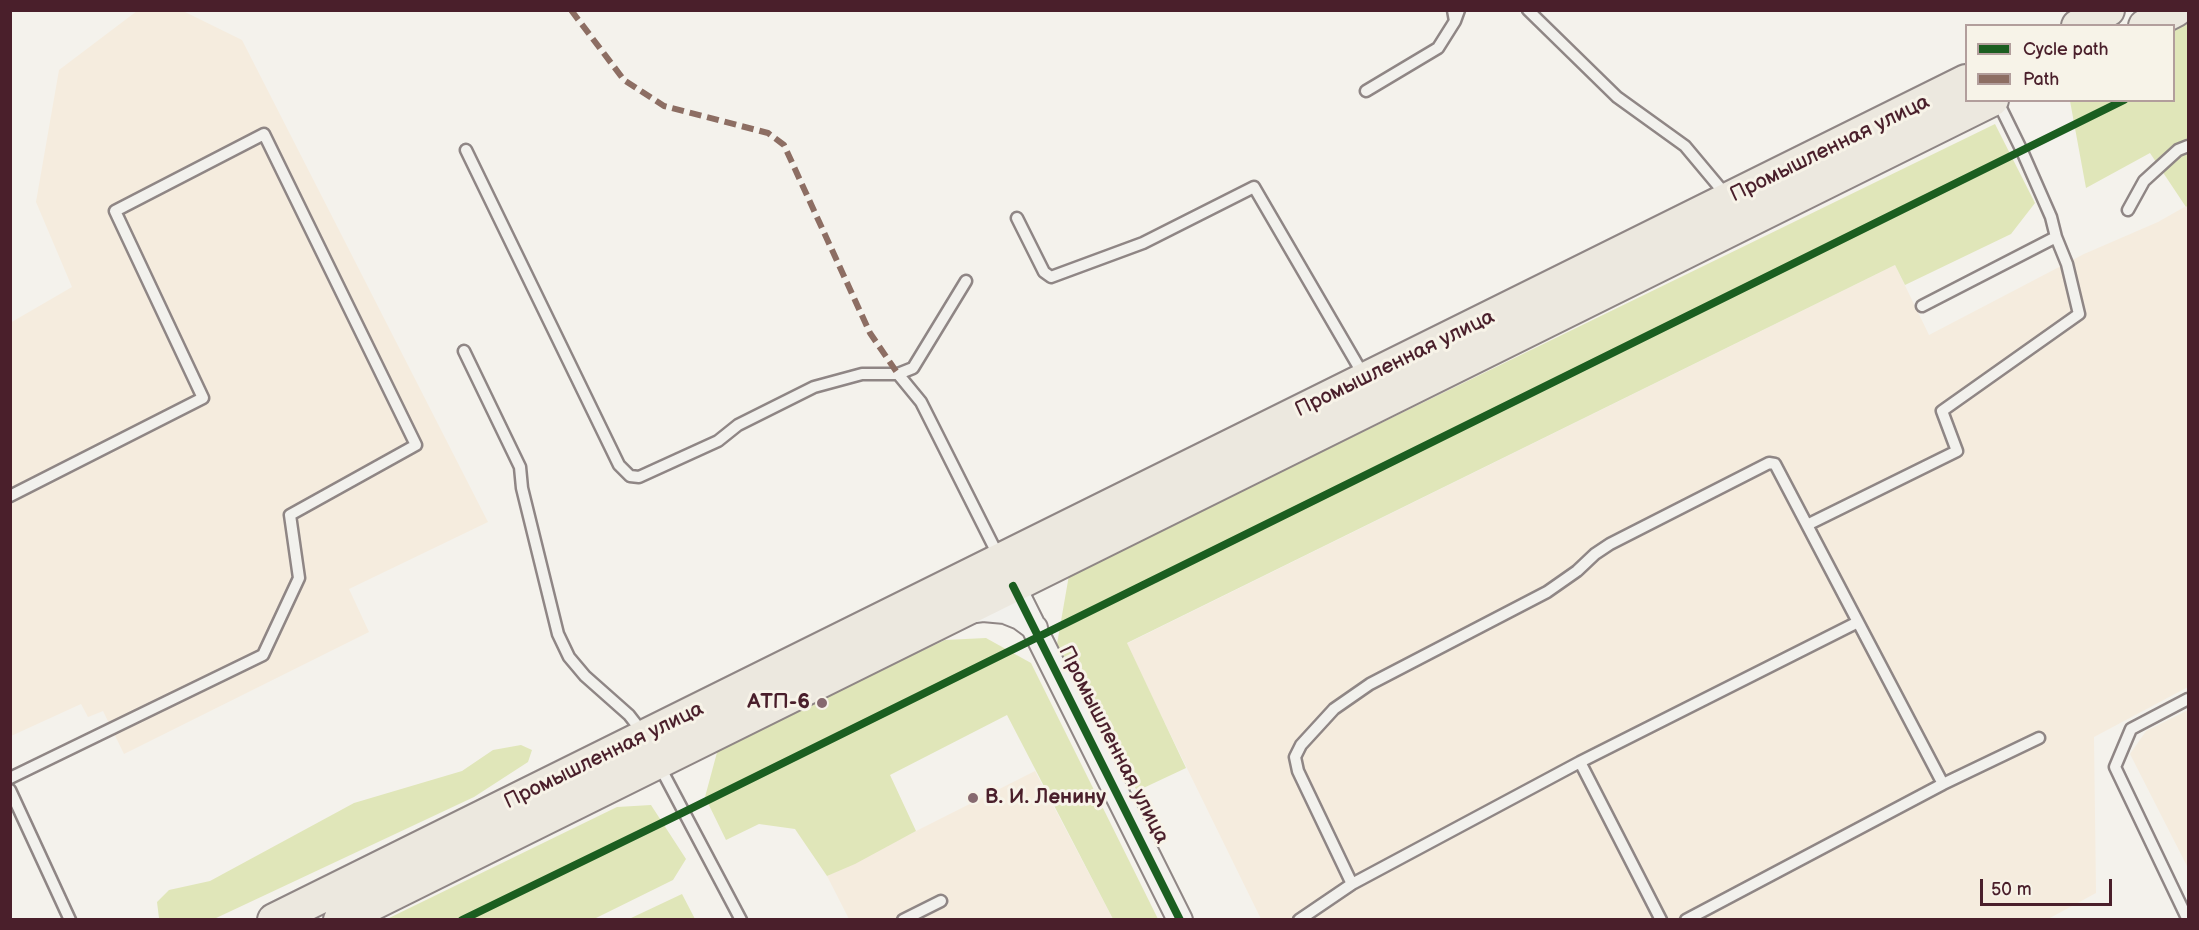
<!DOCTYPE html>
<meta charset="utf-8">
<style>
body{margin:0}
#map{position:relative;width:2199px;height:930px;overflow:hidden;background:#f4f2ec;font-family:"Balsamiq Sans",sans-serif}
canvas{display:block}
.frame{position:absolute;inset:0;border:12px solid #4a1f2b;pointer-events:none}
.legend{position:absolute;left:1965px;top:24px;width:210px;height:78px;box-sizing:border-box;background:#f7f3e8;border:2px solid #b29e9c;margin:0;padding:8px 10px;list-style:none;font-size:18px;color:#4a1f2b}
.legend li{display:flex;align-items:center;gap:12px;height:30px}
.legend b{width:30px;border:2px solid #b29e9c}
.scale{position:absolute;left:1980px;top:879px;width:132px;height:27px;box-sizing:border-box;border:3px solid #4a1f2b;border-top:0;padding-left:8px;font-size:18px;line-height:21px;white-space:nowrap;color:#4a1f2b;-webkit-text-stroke:4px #f7f3e8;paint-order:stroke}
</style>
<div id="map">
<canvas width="2199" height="930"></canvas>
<div class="frame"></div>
<ul class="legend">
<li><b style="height:8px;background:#1b5e20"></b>Cycle path</li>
<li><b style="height:8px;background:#8d6e63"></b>Path</li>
</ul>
<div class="scale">50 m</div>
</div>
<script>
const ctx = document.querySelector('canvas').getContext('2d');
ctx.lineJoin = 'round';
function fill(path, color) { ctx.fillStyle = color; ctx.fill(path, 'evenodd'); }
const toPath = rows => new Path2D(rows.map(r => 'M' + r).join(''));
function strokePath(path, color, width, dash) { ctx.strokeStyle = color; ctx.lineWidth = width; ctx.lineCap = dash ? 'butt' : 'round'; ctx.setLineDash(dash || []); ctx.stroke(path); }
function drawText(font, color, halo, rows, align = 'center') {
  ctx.font = font + ' "Balsamiq Sans",sans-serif'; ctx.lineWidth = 6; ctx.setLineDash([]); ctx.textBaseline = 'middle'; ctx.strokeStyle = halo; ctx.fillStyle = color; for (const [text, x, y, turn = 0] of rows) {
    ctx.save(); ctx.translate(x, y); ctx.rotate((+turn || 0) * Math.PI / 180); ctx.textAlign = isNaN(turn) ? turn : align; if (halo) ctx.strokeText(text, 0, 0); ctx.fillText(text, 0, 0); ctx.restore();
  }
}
const built = toPath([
 [137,11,183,11,242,40,488,522,349,589,369,632,124,754,103,711,88,717,81,704,11,736,10,323,72,287,36,202,59,70],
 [2188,205,2188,687,2094,737,2096,893,2048,919,1261,919,1126,644,1895,265,1929,335,2084,254,2158,222],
 [2188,710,2188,868,2130,754,2146,731],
 [1035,771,1113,919,849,919,827,876]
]);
const green = toPath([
 [2188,23,2188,205,2186,207,2150,153,2086,188,2070,101,2174,100,2174,30],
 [1995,124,2035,203,2011,234,1905,285,1895,265,1127,643,1186,768,1137,791,1057,644,1069,575],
 [986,638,1031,663,1158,919,1113,919,1007,715,890,775,916,831,855,864,827,876,795,829,759,824,726,840,705,797,719,745,945,640],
 [521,745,532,750,528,762,474,797,214,919,159,918,157,902,169,890,210,881,354,803,462,771,493,750],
 [651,805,686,859,673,880,594,919,387,919,617,807],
 [682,894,695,919,629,919]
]);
const service = toPath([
 [1453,10,1455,21,1459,10],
 [1528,10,1617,97,1685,146,1726,195],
 [1366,91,1438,48,1455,21],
 [466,150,619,465,630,476,639,477,718,441,738,425,814,387,862,374,898,374,913,368,966,281],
 [2128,210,2144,181,2178,150,2188,146],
 [1017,218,1044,272,1051,277,1143,243,1254,187,1364,376],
 [1922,306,2056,237],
 [464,351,520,467,522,488,558,634,569,657,585,676,629,715,643,733],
 [898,374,921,402,999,557],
 [10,496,203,398,115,211,264,134,416,445,290,515,299,578,263,655,10,778],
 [1807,525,1957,451,1942,411,2079,314,2067,264,2056,237,2051,217,2022,151,1997,100],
 [1580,762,1858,622],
 [659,765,741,920],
 [10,790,70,920],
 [1352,884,1298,771,1295,757,1301,745,1334,709,1370,684,1547,592,1577,571,1595,554,1610,544,1769,463,1775,464,1943,784],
 [903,920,941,901],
 [1299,920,1352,884,1580,762,1661,920],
 [1686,920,1943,784,2039,738],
 [2188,920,2115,767,2131,729,2188,699]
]);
const tertiary = toPath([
 [1013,586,1180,920],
 [967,611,983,609,1005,611,1020,617,1035,628]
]);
const primary = toPath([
 [2078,26,2108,10],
 [2145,26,2176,10],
 [274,920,1966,81],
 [340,920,1992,100]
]);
const quiet = toPath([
 [571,10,624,80,664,106,768,133,784,145,870,333,898,374]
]);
const cycleway = toPath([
 [1013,586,1180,920],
 [462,920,682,813,2124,100]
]);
const markers = [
 [822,703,6,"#86696f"],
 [973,798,6,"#86696f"]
];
const streetNames = [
 ["Промышленная улица",1830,149,-26],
 ["Промышленная улица",1395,364,-26],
 ["Промышленная улица",1113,745,63],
 ["Промышленная улица",604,756,-26]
];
const poiNames = [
 ["АТП-6",810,703],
 ["В. И. Ленину",985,798,"left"]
];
fill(built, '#f5ecde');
fill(green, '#e0e6b9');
strokePath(service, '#8f8685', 15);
strokePath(tertiary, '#8f8685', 28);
strokePath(primary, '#8f8685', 36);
strokePath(service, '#f2f1ed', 10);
strokePath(tertiary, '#f2f1ed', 24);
strokePath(primary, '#ece8df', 32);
strokePath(quiet, '#8d6e63', 6, [12, 6]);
strokePath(cycleway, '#1b5e20', 8);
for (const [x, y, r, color] of markers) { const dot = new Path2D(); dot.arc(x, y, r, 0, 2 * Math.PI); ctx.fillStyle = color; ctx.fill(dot); strokePath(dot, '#f7f3e8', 2); }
drawText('21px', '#4a1f2b', '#f7f3e8', streetNames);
drawText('bold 21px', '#4a1f2b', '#f7f3e8', poiNames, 'right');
</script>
